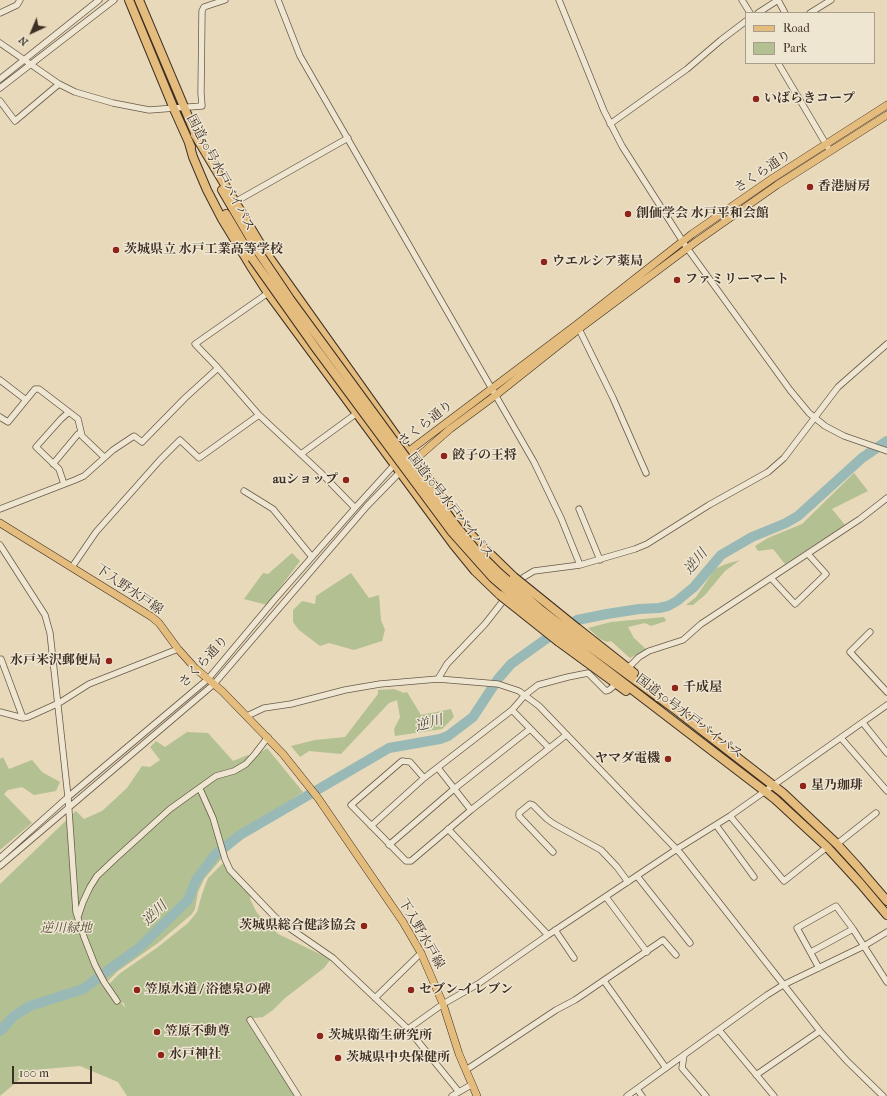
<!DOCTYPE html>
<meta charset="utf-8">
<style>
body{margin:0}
#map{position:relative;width:887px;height:1096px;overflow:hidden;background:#e7d9ba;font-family:"IM FELL French Canon",serif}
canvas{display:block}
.legend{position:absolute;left:745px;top:12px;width:130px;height:52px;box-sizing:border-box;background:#efe6d2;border:1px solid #a89d8c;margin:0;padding:5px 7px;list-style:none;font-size:12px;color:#3e2f24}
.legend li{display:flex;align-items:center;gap:8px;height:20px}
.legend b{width:20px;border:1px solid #a89d8c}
.north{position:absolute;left:12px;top:12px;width:40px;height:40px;-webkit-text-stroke:3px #efe6d2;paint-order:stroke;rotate:224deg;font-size:11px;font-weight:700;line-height:16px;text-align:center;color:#3e2f24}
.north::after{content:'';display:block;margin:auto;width:14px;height:18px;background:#3e2f24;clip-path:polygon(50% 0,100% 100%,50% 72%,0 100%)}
.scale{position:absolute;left:12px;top:1066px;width:80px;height:18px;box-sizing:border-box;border:2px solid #3e2f24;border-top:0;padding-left:5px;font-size:12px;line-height:14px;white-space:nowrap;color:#3e2f24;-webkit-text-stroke:3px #efe6d2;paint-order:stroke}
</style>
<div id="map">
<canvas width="887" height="1096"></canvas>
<ul class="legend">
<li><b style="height:5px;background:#e4bc7d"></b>Road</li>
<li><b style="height:11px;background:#b3c092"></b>Park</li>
</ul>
<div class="north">N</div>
<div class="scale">100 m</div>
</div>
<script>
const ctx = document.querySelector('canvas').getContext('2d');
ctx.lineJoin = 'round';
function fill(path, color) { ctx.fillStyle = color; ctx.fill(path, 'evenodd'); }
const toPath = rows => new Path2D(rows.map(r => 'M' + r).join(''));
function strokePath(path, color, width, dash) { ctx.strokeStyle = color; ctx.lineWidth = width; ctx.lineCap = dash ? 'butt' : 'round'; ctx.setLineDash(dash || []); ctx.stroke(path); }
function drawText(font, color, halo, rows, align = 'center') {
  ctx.font = font + ' "IM FELL French Canon","Noto Serif JP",serif'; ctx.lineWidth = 3; ctx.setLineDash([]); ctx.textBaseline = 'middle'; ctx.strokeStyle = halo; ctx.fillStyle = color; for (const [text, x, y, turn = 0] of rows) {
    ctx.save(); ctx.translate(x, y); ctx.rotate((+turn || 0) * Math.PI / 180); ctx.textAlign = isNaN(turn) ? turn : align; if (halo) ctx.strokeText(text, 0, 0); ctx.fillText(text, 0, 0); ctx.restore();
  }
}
const green = toPath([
 [854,473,868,491,832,509,845,525,785,564,773,549,758,551,755,546,768,538,802,524],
 [292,553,300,561,267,605,244,599,263,573,268,574],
 [740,560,725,571,705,595,693,605,686,605,696,597,715,569,726,564],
 [351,573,369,598,379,595,381,620,385,630,382,641,354,650,329,643,320,646,299,630,293,622,293,610,302,601,315,604,316,596],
 [664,617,666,621,651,626,645,623,628,627,634,638,647,650,630,658,611,641,607,642,600,639,588,628,611,622],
 [394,689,404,693,407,692,421,715,451,709,454,717,442,729,395,736,394,729,400,717,397,700,389,703,341,754,309,751,300,757,291,746,315,740,345,737,378,694,378,690],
 [187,732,208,733,233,761,248,755,252,758,267,748,303,792,219,846,221,858,222,858,204,879,198,892,195,909,192,914,158,943,118,971,107,982,125,1008,124,1003,121,1002,109,984,119,974,158,947,188,923,197,912,202,894,208,878,222,864,224,864,228,872,251,894,250,899,257,913,278,934,322,955,330,960,324,968,285,998,273,1010,263,1017,248,1019,295,1096,127,1096,118,1082,80,1066,33,1070,25,1075,0,1096,0,884,76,811,84,819,102,811,127,788,142,766,150,767,160,760,150,747,156,741,165,747],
 [3,757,9,769,32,760,42,772,60,782,56,791,34,795,22,787,8,790,4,794,32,823,0,850,0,759]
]);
const river = toPath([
 [0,1031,14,1016,30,1006,83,989,140,947,188,900,196,880,215,855,240,835,389,748,440,739,448,736,473,717,498,679,511,664,546,639,577,620,607,614,639,609,659,608,668,606,677,601,694,587,721,555,752,537,786,523,798,516,862,458,887,441]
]);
const minor = toPath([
 [278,0,300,56,534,462,561,518,580,565],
 [559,0,604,111,622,146,687,248,790,390,809,413,825,426,844,436,887,451],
 [742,0,750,13],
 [778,0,785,13],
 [0,13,17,5,20,0],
 [758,13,778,0],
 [810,13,831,0],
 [0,43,59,84,75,92,113,103,149,110,202,106,201,93,202,11,204,7,225,0],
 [778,63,830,151],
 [0,79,99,0],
 [0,88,114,0],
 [0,101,15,121,59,84],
 [610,124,687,69,721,40,746,21],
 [235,202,348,138],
 [268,293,195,344,218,368,259,415,320,472,355,508],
 [579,329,613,398,646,473],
 [0,380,26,400],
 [0,417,8,422,35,389,39,389,78,419,82,436,104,457],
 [301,454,357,413],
 [53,464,78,434,81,433],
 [64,484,59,469,36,447,61,419,69,412],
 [244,491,273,509,312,557],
 [0,509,75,480,84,476,113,450,134,436,142,442,185,398,218,368],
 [579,509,600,560],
 [0,545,45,615,50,633,68,797,76,912,84,937,95,965,104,982,117,1001],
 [72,567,96,532,160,460,180,440,199,458,259,415],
 [771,578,795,604,826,574,808,554],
 [518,584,524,577,534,571,580,565,635,549,647,544,709,505,768,472,784,458,838,387,887,344],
 [870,632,850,652,887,692],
 [1,659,23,718],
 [628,668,639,657,649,651,683,640,701,624,860,519,887,498],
 [438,679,447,664,485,624,507,596],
 [512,710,549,748],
 [0,712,23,718,28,717,59,703,89,684,178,649],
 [247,716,264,708,291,704,345,690,380,684,438,679,498,684,519,691,539,706,681,854,820,1031,847,1061,883,1096],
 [863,723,887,753],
 [841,738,887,791],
 [438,768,471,810],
 [424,778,410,762,402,761,351,805,406,861,411,861,471,810,566,735],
 [200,789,213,818,225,859,230,870,275,917,285,925,333,958,408,1029,459,1092],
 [730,816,784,881,827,847],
 [716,825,754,877],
 [371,826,424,778,512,710,525,695,538,685,568,677,588,673,606,691,609,690,616,684],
 [448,829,548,935],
 [837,844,876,813],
 [389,845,454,789,530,729],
 [553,852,519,816,519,813,530,804,533,805,547,819,554,824,601,850,617,867,628,882],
 [0,858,68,797,208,679,275,599,355,508,395,464],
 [0,866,214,684,367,506,400,472],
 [637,876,690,943],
 [606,897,647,952],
 [78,917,83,902,90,887,97,876,116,858,170,809,216,776,234,771,246,764,255,754,268,737],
 [555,930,574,958],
 [811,952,853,929],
 [819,968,797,928,836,906,853,929,887,982],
 [604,981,666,1068],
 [375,998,421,953],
 [250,1020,298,1096],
 [408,1029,443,1004,478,984,548,935,677,849,730,816,887,705],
 [719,1030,774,1096],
 [684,1055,682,1068,706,1096],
 [466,1070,556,1010,575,1000,663,940,676,955],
 [756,1075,820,1031],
 [637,1089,642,1096],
 [452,1096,471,1085],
 [627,1096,767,995,783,985,864,946,887,932]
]);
const major = toPath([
 [405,454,576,325,692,234,773,178,887,105],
 [410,464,450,429,496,395,579,329,697,241,777,185,887,115],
 [0,523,152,617,159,623,178,649,195,668,222,691,283,754,318,798,403,922,421,953,443,1004,459,1054,477,1096]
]);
const highway = toPath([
 [129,0,174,109,191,147],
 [139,0,198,140],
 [195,135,264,250,397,437,464,527,478,542,514,577],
 [189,143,193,157,207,190,222,219,250,265,268,293,453,544,475,571,500,595],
 [222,190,259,253],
 [226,214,252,258],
 [577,628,634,673],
 [571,633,676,710,783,793,837,844,857,866,887,901],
 [565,638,775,799,827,847,860,883,887,915],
 [559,642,626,691]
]);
const highwayBridge = toPath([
 [259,253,290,299,457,527,475,549,498,572,541,610,571,633],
 [252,258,315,347,452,532,493,578,537,616,565,638],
 [514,577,577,628],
 [500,595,559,642]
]);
const markers = [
 [756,99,4,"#8f2418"],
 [810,187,4,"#8f2418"],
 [628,214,4,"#8f2418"],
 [116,250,4,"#8f2418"],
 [544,262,4,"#8f2418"],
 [677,280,4,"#8f2418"],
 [444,456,4,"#8f2418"],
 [346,480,4,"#8f2418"],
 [109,661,4,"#8f2418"],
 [675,688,4,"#8f2418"],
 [668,759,4,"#8f2418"],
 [803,786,4,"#8f2418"],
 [364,926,4,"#8f2418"],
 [137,990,4,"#8f2418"],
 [411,990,4,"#8f2418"],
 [157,1032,4,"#8f2418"],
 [320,1036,4,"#8f2418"],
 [161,1055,4,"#8f2418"],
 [338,1058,4,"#8f2418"]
];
const poiNames = [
 ["いばらきコープ",764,99],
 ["香港厨房",818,187],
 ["創価学会 水戸平和会館",636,214],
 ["茨城県立 水戸工業高等学校",124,250],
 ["ウエルシア薬局",552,262],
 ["ファミリーマート",685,280],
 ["餃子の王将",452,456],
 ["auショップ",338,480,"right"],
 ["水戸米沢郵便局",101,661,"right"],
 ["千成屋",683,688],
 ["ヤマダ電機",660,759,"right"],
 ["星乃珈琲",811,786],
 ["茨城県総合健診協会",356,926,"right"],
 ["笠原水道 / 浴徳泉の碑",145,990],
 ["セブン-イレブン",419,990],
 ["笠原不動尊",165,1032],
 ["茨城県衛生研究所",328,1036],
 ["水戸神社",169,1055],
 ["茨城県中央保健所",346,1058]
];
const streetNames = [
 ["さくら通り",763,172,-34],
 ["国道50号水戸バイパス",220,173,62],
 ["さくら通り",426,424,-38],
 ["国道50号水戸バイパス",450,506,52],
 ["下入野水戸線",129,590,34],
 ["さくら通り",204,662,-47],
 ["国道50号水戸バイパス",689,717,37],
 ["下入野水戸線",421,934,60]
];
const parkNames = [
 ["逆川緑地",66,929]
];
const waterNames = [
 ["逆川",696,562,-50],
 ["逆川",429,724,-15],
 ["逆川",155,914,-44]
];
fill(green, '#b3c092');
strokePath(river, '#98b9b6', 10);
strokePath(minor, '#685a4a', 7);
strokePath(major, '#3e2f24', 8);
strokePath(highway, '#3e2f24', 10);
strokePath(minor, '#efe6d2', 5.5);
strokePath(major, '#e4bc7d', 7);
strokePath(highway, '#e4bc7d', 8);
strokePath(highwayBridge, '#3e2f24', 10, []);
strokePath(highwayBridge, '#e4bc7d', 8);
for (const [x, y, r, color] of markers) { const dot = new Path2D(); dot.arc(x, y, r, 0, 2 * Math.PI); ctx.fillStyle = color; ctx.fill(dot); strokePath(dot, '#efe6d2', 1.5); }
drawText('bold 13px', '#3e2f24', '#efe6d2', poiNames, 'left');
drawText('13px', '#3e2f24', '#efe6d2', streetNames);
drawText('italic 13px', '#554c3a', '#efe6d2', parkNames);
drawText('italic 14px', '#504b41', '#efe6d2', waterNames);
</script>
